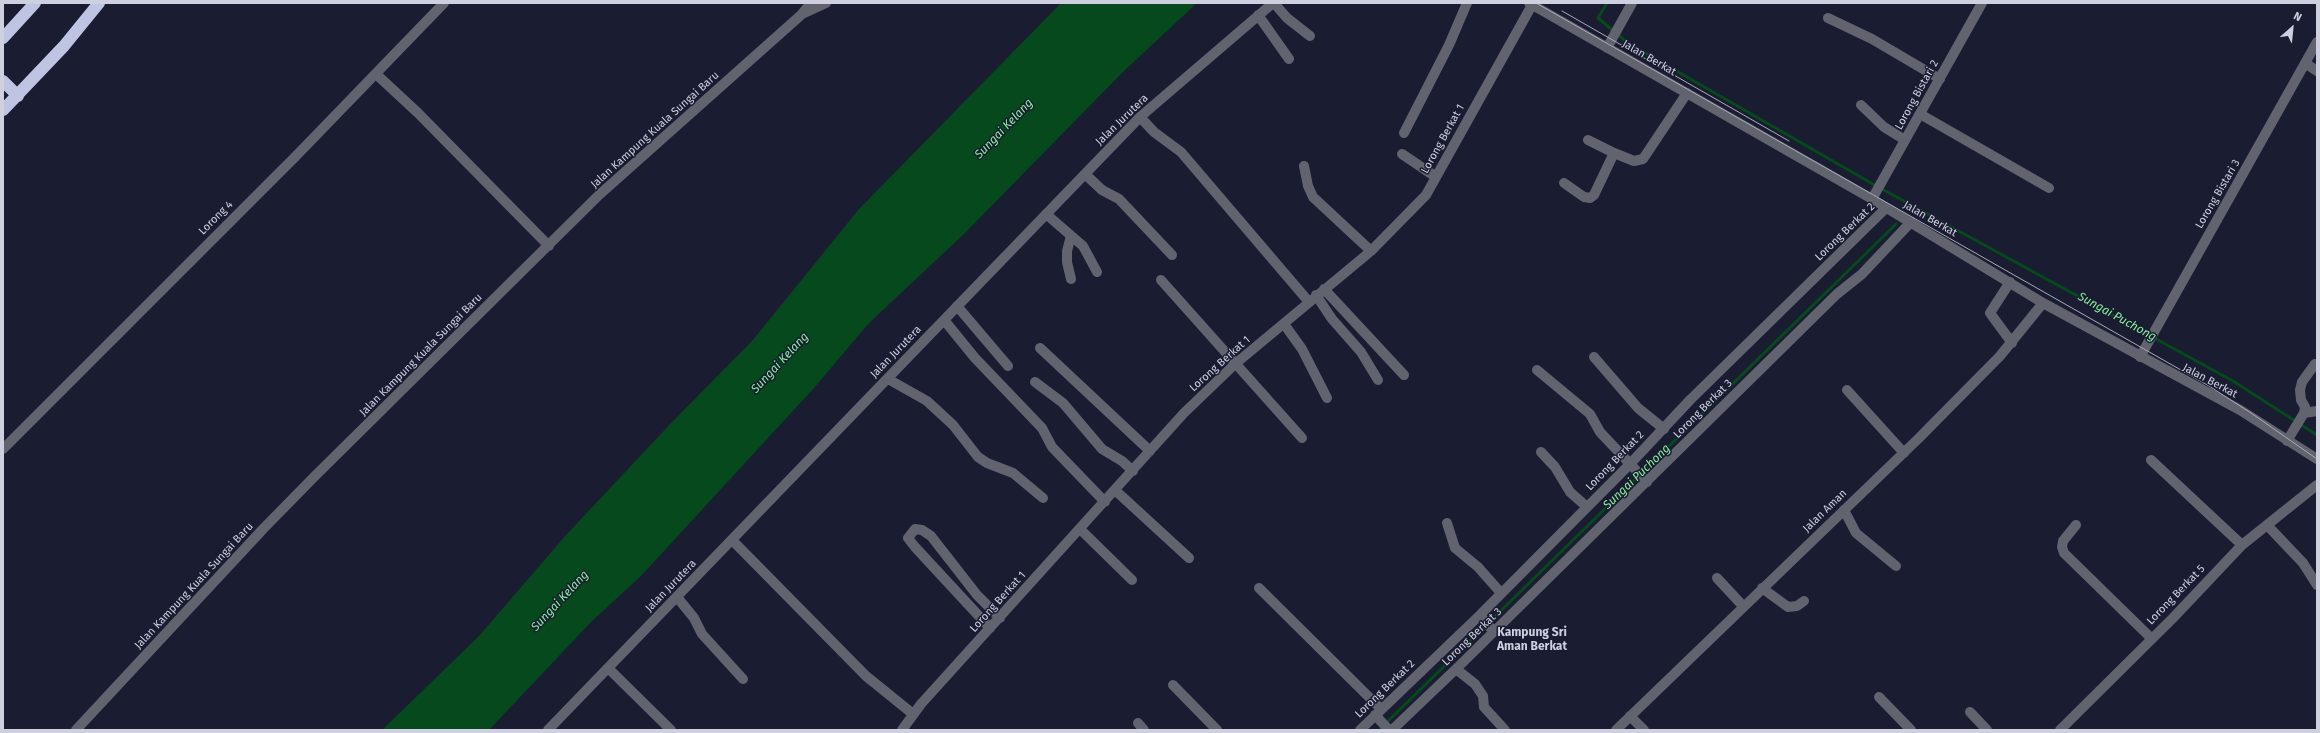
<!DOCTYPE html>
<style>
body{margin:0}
#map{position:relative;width:2320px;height:733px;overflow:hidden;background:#1a1c32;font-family:"Fira Sans",sans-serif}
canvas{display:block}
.frame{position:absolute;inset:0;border:4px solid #ced0e0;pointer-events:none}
.north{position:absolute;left:2272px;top:8px;width:40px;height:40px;-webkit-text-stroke:3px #1a1c32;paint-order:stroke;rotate:27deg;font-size:11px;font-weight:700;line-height:16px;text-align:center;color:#ced0e0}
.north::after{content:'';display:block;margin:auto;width:14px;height:18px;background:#ced0e0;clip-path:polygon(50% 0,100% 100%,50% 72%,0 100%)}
</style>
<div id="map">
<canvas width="2320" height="733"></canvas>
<div class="frame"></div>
<div class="north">N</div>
</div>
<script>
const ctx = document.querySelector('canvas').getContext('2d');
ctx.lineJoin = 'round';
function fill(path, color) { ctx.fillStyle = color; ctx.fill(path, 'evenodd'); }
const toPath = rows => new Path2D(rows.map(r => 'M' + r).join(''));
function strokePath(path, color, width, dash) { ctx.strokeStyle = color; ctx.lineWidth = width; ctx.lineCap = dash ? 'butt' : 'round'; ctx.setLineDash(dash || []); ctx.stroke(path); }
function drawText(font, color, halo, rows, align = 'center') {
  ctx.font = font + ' "Fira Sans",sans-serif'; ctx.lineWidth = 3; ctx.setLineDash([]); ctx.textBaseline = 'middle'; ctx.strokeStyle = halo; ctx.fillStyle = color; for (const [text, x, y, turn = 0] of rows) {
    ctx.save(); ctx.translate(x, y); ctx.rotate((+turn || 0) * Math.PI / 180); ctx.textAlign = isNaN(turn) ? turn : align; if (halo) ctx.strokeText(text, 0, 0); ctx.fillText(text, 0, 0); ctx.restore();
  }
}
const water = toPath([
 [1061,3,1197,3,1124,71,964,234,869,323,814,388,641,576,591,622,489,730,382,730,479,636,566,535,674,420,752,341,859,209]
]);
const stream = toPath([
 [1607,3,1598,18,1628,43,1871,183,2233,381,2317,435],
 [1379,730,1896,224]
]);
const minor = toPath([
 [1274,3,1287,18,1310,36],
 [1529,3,1872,199,2043,303,2240,410,2317,459],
 [802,14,826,3],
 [1258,15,1289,59],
 [1828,18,1872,39,1940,79],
 [1607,48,1632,3],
 [2305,63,2317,71],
 [376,74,418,113,549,246],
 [1861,105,1884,127,1905,140],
 [1920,114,2049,188],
 [1140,117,1154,132,1181,152,1309,302],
 [1404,133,1449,45,1467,3],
 [1588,140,1614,153],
 [1402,154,1436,177],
 [1304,166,1308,186,1313,197,1371,251],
 [1085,174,1102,190,1119,199,1172,255],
 [1564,183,1584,197,1590,198,1594,195,1614,153,1634,161,1643,159,1687,93],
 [1872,199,1982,3],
 [1046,214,1083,246,1097,272],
 [1071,279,1067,262,1067,251,1071,236],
 [1161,280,1302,438],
 [2010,282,1990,313,2012,343],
 [1324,289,1404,375],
 [1316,295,1332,319,1361,352,1378,380],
 [957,306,1008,366],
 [944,320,975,358,1042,428,1052,447,1105,502],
 [1284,324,1302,349,1327,398],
 [1040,348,1150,451],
 [1594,357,1638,408,1664,429],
 [2140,357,2317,42],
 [1537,370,1590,414,1600,432,1647,482],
 [888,379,927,401,953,425,978,457,987,463,1013,473,1043,498],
 [1035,382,1063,403,1102,449,1122,461,1133,471],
 [1847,390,1904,453],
 [2304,413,2317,411],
 [2287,441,2304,413,2305,407,2301,400,2300,390,2302,382,2315,364],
 [3,449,296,156,444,3],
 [1541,452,1555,467,1570,492,1587,507],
 [2151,460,2242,545],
 [1116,491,1189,558],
 [1844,510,1856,533,1896,566],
 [1447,523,1455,548,1478,567,1501,593],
 [2076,525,2063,541,2062,547,2064,553,2151,638],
 [2267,525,2303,563,2317,585],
 [1080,529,1132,580],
 [732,540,866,676,913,714],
 [1717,578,1743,606],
 [1259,588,1381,709],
 [1762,588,1788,607,1797,606,1804,601],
 [677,597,694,618,702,634,743,679],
 [1480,615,1494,632],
 [990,628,915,547,908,538,915,529,922,530,931,536,977,595,1000,618],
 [608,668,671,730],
 [1456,669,1475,684,1483,696,1484,707,1505,730],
 [1173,685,1217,730],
 [1879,697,1911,730],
 [1970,712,1987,730],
 [1375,715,1389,730],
 [1630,716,1644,730],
 [1138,723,1144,730],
 [76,730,264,528,314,477,599,195,801,15,811,3],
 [548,730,1140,117,1273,3],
 [902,730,921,704,1184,413,1235,364,1371,251,1426,195,1532,5],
 [1360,730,1480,615,1630,464,1690,400,1886,208],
 [1392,730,1456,669,1837,294,1862,274,1911,222],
 [1616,730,1919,438,2000,356,2043,303],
 [2060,730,2173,618,2242,545,2317,485]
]);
const highway = toPath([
 [3,38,35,3],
 [3,81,18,96],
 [3,110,64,46,99,3]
]);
const tram = toPath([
 [1536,3,2209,386,2251,413,2317,459],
 [1562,11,1789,141]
]);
const streetNames = [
 ["Jalan Berkat",1649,58,30],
 ["Lorong Bistari 2",1917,95,-61],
 ["Jalan Jurutera",1122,120,-44],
 ["Jalan Kampung Kuala Sungai Baru",655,130,-42],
 ["Lorong Berkat 1",1443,139,-61],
 ["Lorong Bistari 3",2218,194,-60],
 ["Lorong 4",216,218,-45],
 ["Jalan Berkat",1930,219,30],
 ["Lorong Berkat 2",1845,232,-44],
 ["Jalan Jurutera",896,352,-46],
 ["Jalan Kampung Kuala Sungai Baru",421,355,-45],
 ["Lorong Berkat 1",1220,364,-42],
 ["Jalan Berkat",2210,381,28],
 ["Lorong Berkat 3",1703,409,-45],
 ["Lorong Berkat 2",1615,461,-46],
 ["Jalan Aman",1825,511,-44],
 ["Jalan Kampung Kuala Sungai Baru",194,586,-47],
 ["Jalan Jurutera",671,586,-46],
 ["Lorong Berkat 5",2176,595,-46],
 ["Lorong Berkat 1",998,602,-48],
 ["Lorong Berkat 3",1472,637,-44],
 ["Lorong Berkat 2",1385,689,-44]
];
const waterNames = [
 ["Sungai Kelang",1004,129,-46],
 ["Sungai Puchong",2117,317,29],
 ["Sungai Kelang",780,363,-47],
 ["Sungai Puchong",1637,477,-44],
 ["Sungai Kelang",560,601,-47]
];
const neighbourhoodNames = [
 ["Kampung Sri",1532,633],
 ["Aman Berkat",1532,647]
];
fill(water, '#05491c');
strokePath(stream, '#05491c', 3);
strokePath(minor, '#61636f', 10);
strokePath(highway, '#c0c4e3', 12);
strokePath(tram, '#a9abbc', 1);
drawText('11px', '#ced0e0', '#1a1c32', streetNames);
drawText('italic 12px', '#8af39e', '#1a1c32', waterNames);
drawText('bold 12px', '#ced0e0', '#1a1c32', neighbourhoodNames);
</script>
